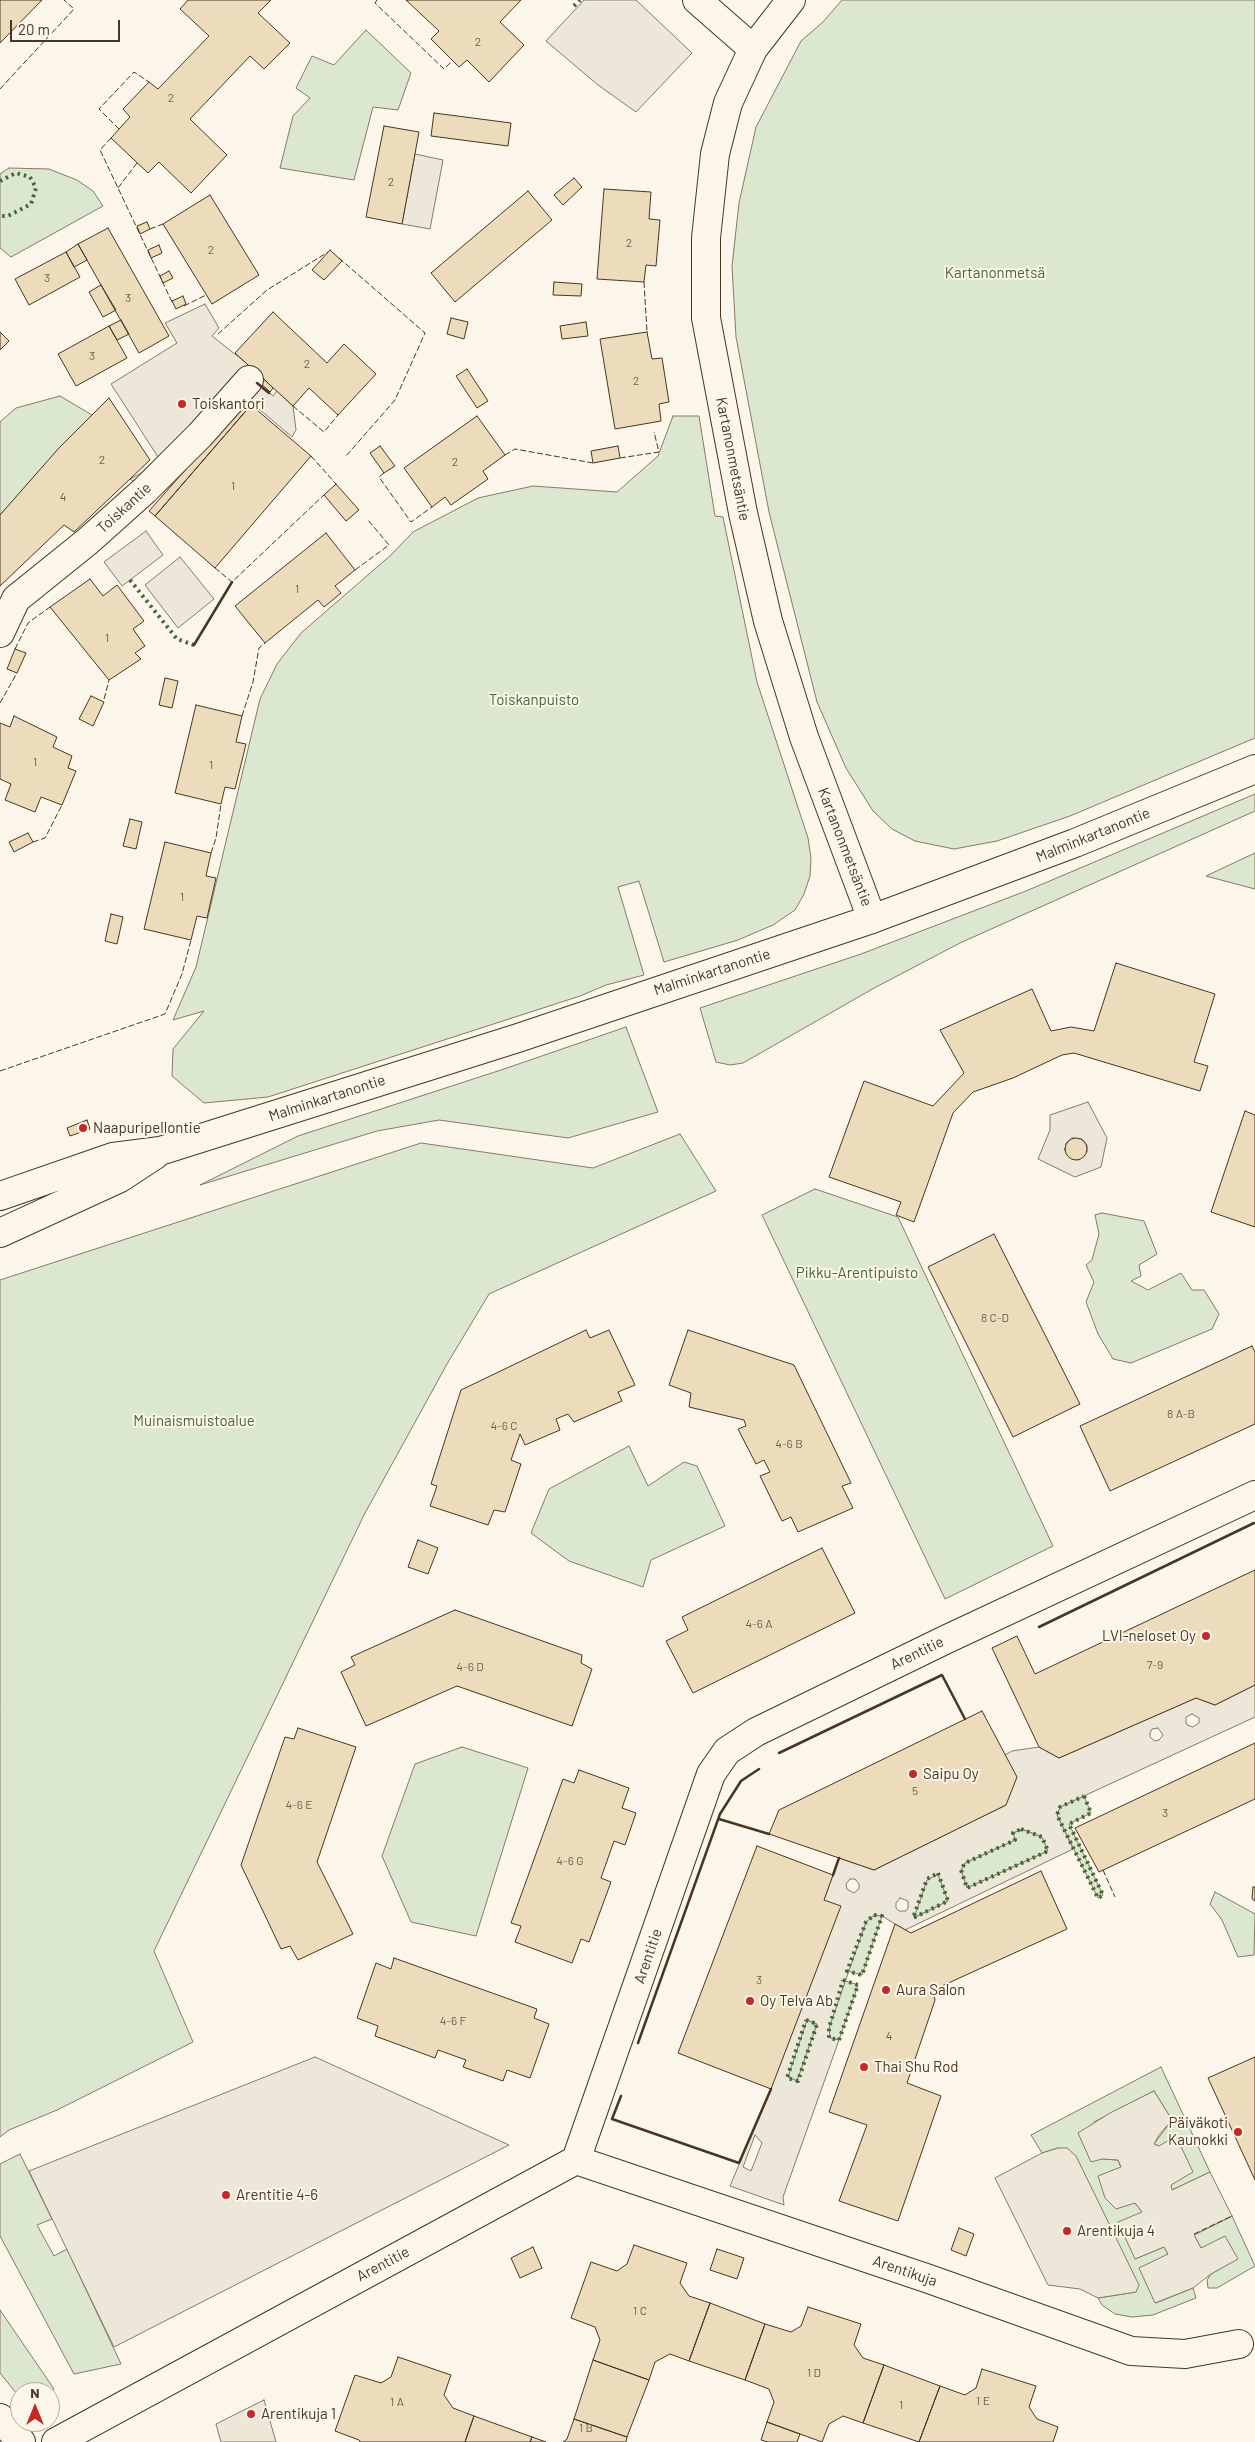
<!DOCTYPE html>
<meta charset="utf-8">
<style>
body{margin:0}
#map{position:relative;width:1255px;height:2442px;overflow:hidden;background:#fbf6e9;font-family:Barlow,sans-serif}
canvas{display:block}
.north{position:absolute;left:10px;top:2382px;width:50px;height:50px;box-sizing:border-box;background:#fbf6e9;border:1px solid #b4a999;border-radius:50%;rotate:0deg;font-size:14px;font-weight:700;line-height:20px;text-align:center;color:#4a3520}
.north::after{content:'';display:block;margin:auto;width:18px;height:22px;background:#c62828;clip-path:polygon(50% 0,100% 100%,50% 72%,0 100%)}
.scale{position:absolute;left:10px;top:20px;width:110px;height:22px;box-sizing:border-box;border:2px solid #4a3520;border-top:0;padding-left:6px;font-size:15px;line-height:18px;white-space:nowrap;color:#4a3520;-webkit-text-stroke:4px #fbf6e9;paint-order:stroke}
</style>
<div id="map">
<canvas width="1255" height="2442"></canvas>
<div class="north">N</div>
<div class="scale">20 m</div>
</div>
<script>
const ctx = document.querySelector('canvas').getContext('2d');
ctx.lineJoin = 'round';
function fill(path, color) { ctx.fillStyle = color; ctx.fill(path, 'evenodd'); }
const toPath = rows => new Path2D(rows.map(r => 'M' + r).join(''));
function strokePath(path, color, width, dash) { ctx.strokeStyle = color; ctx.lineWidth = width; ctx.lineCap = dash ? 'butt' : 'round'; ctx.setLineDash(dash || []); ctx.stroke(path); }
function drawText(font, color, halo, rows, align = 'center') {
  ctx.font = font + ' Barlow,sans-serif'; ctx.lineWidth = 4; ctx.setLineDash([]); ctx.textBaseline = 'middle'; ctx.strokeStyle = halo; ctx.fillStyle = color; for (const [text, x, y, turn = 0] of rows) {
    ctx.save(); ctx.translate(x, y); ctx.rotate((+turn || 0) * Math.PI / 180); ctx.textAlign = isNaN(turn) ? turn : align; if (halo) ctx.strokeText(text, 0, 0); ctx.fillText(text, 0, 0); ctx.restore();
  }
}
const green = toPath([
 [842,0,1255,0,1255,738,1070,816,997,841,954,849,915,841,892,829,873,811,846,768,817,702,769,512,736,337,732,266,739,203,756,127,801,41,823,22,842,0],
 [366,30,411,73,398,110,373,107,354,180,280,168,293,116,310,98,296,88,312,56,334,65,366,30],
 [9,168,49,169,59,173,77,180,93,191,103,206,11,257,0,248,0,174,9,168],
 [60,396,92,415,0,515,0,422,16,408,60,396],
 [673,416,699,416,715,516,723,517,757,682,808,838,811,858,810,876,804,894,795,910,773,925,738,940,664,962,639,881,618,887,644,975,606,985,580,996,268,1097,204,1103,172,1076,173,1049,204,1011,173,1020,196,967,260,699,277,664,301,633,391,555,413,532,478,498,533,486,617,492,658,456,673,416],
 [1255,794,1255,811,960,943,876,987,743,1063,730,1065,716,1062,700,1008,861,954,1026,891,1255,794],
 [1255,853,1255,889,1206,876,1255,853],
 [626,1027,658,1112,568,1138,439,1120,377,1131,200,1185,298,1136,504,1069,626,1027],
 [680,1134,716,1191,489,1294,447,1364,364,1515,154,1951,193,2042,57,2110,9,2130,0,2137,0,1280,421,1143,593,1168,680,1134],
 [815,1189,898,1217,1053,1546,945,1599,762,1215,815,1189],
 [1102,1213,1144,1221,1157,1254,1139,1265,1141,1276,1131,1281,1148,1290,1181,1273,1192,1290,1204,1290,1219,1314,1212,1329,1131,1363,1113,1359,1098,1334,1086,1302,1094,1282,1086,1265,1092,1260,1099,1234,1095,1215,1102,1213],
 [629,1446,648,1486,684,1462,697,1466,725,1526,651,1560,643,1587,569,1561,531,1533,549,1489,629,1446],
 [462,1747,528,1768,476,1936,411,1922,382,1856,415,1764,462,1747],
 [1084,1796,1091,1813,1069,1824,1103,1895,1098,1898,1057,1815,1060,1807,1084,1796],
 [1021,1829,1042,1837,1048,1851,967,1888,961,1870,965,1863,1015,1840,1013,1833,1021,1829],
 [938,1873,948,1901,913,1918,927,1879,938,1873],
 [1215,1892,1255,1914,1254,1955,1238,1957,1222,1920,1210,1904,1215,1892],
 [874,1915,882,1916,862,1975,847,1971,866,1922,874,1915],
 [843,1980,858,1985,839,2040,829,2038,829,2028,843,1980],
 [806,2020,817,2024,798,2081,787,2078,806,2020],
 [1161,2067,1210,2172,1172,2190,1159,2146,1154,2144,1172,2120,1154,2091,1094,2122,1102,2159,1118,2160,1135,2203,1142,2212,1135,2259,1164,2247,1168,2254,1156,2303,1193,2288,1196,2298,1153,2315,1132,2317,1115,2314,1102,2305,1098,2298,1136,2292,1058,2148,1042,2153,1031,2135,1161,2067],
 [20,2154,52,2219,37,2225,54,2256,67,2249,121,2364,74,2374,0,2236,0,2164,20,2154],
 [1232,2216,1255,2266,1217,2288,1208,2288,1207,2280,1211,2274,1237,2259,1201,2248,1194,2235,1232,2216],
 [0,2310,54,2389,50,2394,50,2392,20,2392,20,2395,17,2394,0,2373,0,2310]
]);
const parking = toPath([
 [584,0,636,0,692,53,636,112,598,85,546,41,584,0],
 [415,154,443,160,430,229,402,224,415,154],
 [205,304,219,328,212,336,250,366,245,371,273,396,277,391,293,406,296,430,292,437,246,398,145,490,130,479,141,473,158,457,111,384,177,343,165,323,205,304],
 [146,531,163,555,122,586,104,562,146,531],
 [180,557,214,599,178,628,145,585,180,557],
 [1088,1102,1107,1138,1101,1167,1075,1177,1038,1159,1050,1130,1050,1115,1088,1102],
 [1072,1138,1082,1139,1087,1145,1087,1152,1079,1160,1072,1159,1065,1151,1066,1143,1072,1138],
 [1255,1685,1255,1717,1060,1807,1057,1815,1073,1849,905,1930,882,1916,874,1915,866,1922,829,2028,830,2038,839,2040,783,2197,784,2205,730,2186,771,2089,824,1900,839,1858,874,1870,1006,1805,1005,1755,1012,1751,1039,1747,1059,1758,1196,1698,1215,1705,1255,1685],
 [1192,1714,1199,1718,1199,1723,1193,1727,1187,1725,1186,1722,1186,1717,1192,1714],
 [1158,1728,1163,1735,1159,1740,1155,1741,1150,1737,1150,1733,1152,1729,1158,1728],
 [1022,1829,1042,1837,1048,1851,967,1888,961,1870,965,1863,1015,1840,1013,1833,1022,1829],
 [938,1874,948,1901,914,1918,927,1880,938,1874],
 [850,1879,855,1879,859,1884,859,1889,854,1893,847,1889,846,1884,850,1879],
 [900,1898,908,1901,908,1908,906,1911,899,1911,896,1908,896,1903,900,1898],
 [807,2020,817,2024,797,2081,788,2077,807,2020],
 [755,2135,762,2143,751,2171,743,2167,755,2135],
 [315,2057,509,2145,114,2347,29,2171,315,2057],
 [1154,2091,1172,2120,1159,2135,1154,2144,1159,2146,1176,2136,1193,2172,1171,2185,1172,2190,1210,2172,1232,2216,1194,2235,1201,2248,1225,2236,1238,2259,1211,2274,1193,2288,1155,2303,1139,2268,1168,2254,1164,2247,1135,2259,1118,2222,1142,2212,1135,2203,1116,2209,1105,2198,1098,2176,1121,2167,1118,2160,1102,2159,1091,2162,1078,2133,1110,2113,1154,2091],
 [1058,2148,1067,2148,1076,2156,1139,2285,1136,2292,1098,2298,1080,2289,1048,2285,995,2178,1042,2153,1058,2148],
 [264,2400,276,2442,221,2442,216,2424,264,2400]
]);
const building = toPath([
 [0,0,42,0,0,43,0,0],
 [188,0,271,0,258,13,290,43,264,69,250,56,190,119,227,155,191,193,159,162,148,173,111,138,130,117,123,109,149,82,158,89,209,36,180,9,188,0],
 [406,0,521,0,500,22,524,45,489,82,467,60,459,67,431,39,439,31,406,0],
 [434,113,511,123,508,146,431,136,434,113],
 [384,126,419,132,402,224,366,217,384,126],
 [574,178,582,187,563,205,554,195,574,178],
 [604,189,651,192,649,219,660,220,656,266,646,265,644,282,597,279,604,189],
 [528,191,552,220,455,302,431,273,528,191],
 [210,195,259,275,212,304,163,224,210,195],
 [147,222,150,229,140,234,137,226,147,222],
 [108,228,169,336,139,353,78,244,108,228],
 [78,244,87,260,74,267,66,252,78,244],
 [159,245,162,253,151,258,148,250,159,245],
 [330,250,342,261,324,280,312,270,330,250],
 [66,252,80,277,29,305,15,279,66,252],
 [169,271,173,278,163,283,160,276,169,271],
 [554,282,582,284,581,296,553,295,554,282],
 [101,285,116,310,103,317,89,292,101,285],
 [183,296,186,304,176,309,172,301,183,296],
 [273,312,327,363,344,344,376,374,338,415,309,388,293,406,235,353,273,312],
 [451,318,468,322,464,339,447,334,451,318],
 [121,320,129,334,117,340,109,326,121,320],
 [586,322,588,336,562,339,560,326,586,322],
 [109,326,127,358,76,386,58,354,109,326],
 [0,332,9,341,0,350,0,332],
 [647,332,652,359,662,358,669,402,659,404,661,421,615,429,600,339,647,332],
 [467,369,488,401,477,408,456,376,467,369],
 [255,370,273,388,270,392,251,374,255,370],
 [109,398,150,460,74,532,64,525,0,586,0,515,58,449,109,398],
 [247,400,251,405,155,516,149,511,247,400],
 [251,405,311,456,215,568,155,516,251,405],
 [477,416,505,455,483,471,488,479,451,505,445,497,432,507,404,468,477,416],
 [380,446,395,466,384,473,370,453,380,446],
 [618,446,620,458,593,463,591,451,618,446],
 [336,484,359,510,346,521,324,495,336,484],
 [326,533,355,570,335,586,341,593,324,607,318,600,265,643,235,606,326,533],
 [90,579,103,596,117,585,144,621,133,629,145,646,135,653,141,659,109,680,50,607,90,579],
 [15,649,26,653,17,673,7,669,15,649],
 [165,678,178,681,172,708,159,705,165,678],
 [91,696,104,702,93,726,79,719,91,696],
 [196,705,242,716,236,742,246,744,235,789,225,787,221,804,175,793,196,705],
 [14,716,57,737,53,747,72,756,68,768,76,771,62,805,41,797,35,812,5,800,11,784,0,779,0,723,10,727,14,716],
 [130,819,142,822,136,849,123,846,130,819],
 [28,833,33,842,14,852,9,842,28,833],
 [165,842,211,853,206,876,216,878,207,918,197,916,191,940,144,929,165,842],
 [111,914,123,917,117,944,105,941,111,914],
 [1116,963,1215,994,1194,1062,1208,1066,1200,1091,1074,1053,1062,1055,1013,1078,973,1092,953,1113,914,1222,896,1215,901,1202,829,1177,864,1081,933,1106,964,1073,940,1030,1032,989,1051,1031,1071,1027,1094,1031,1116,963],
 [1245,1111,1255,1115,1255,1227,1211,1212,1245,1111],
 [87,1120,90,1129,70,1136,67,1128,87,1120],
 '1065 1149a11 11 0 1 1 22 0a11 11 0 1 1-22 0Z',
 [994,1234,1080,1404,1013,1437,928,1267,994,1234],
 [586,1330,590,1338,609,1330,635,1385,618,1392,622,1401,574,1422,568,1414,556,1419,560,1430,525,1445,520,1434,511,1460,521,1464,505,1512,494,1510,488,1525,430,1506,437,1486,431,1484,461,1390,586,1330],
 [688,1330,794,1365,851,1483,842,1486,853,1508,798,1532,791,1517,782,1521,760,1476,770,1472,764,1460,756,1464,738,1429,746,1426,744,1420,689,1407,691,1393,669,1385,688,1330],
 [1252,1346,1255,1352,1255,1424,1110,1491,1080,1426,1252,1346],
 [418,1540,438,1548,428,1574,408,1567,418,1540],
 [822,1548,855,1613,693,1693,666,1641,688,1630,682,1617,822,1548],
 [1255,1570,1255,1685,1215,1705,1196,1698,1059,1758,1039,1747,992,1648,1017,1636,1035,1674,1255,1570],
 [455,1610,582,1655,581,1663,592,1669,572,1726,457,1686,366,1726,341,1672,355,1665,351,1657,455,1610],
 [982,1711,1017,1777,1006,1805,874,1870,769,1834,779,1810,982,1711],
 [298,1728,356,1747,317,1862,353,1934,298,1960,290,1946,281,1949,241,1865,285,1737,294,1739,298,1728],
 [1255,1743,1255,1799,1099,1872,1075,1828,1255,1743],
 [579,1770,629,1788,622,1808,636,1813,625,1845,614,1841,601,1878,611,1882,589,1942,581,1939,572,1963,515,1942,521,1926,511,1923,563,1779,574,1783,579,1770],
 [757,1846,833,1875,824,1900,841,1906,771,2089,678,2053,757,1846],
 [1041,1871,1067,1929,933,1990,935,2000,907,2083,941,2096,898,2221,839,2201,867,2125,829,2112,895,1924,911,1933,1041,1871],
 [1253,1887,1255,1887,1255,1901,1252,1899,1253,1887],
 [394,1958,537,2009,534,2018,549,2024,530,2078,507,2070,503,2081,463,2067,466,2060,438,2050,435,2058,375,2036,378,2026,357,2018,376,1963,391,1969,394,1958],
 [1255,2057,1255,2180,1208,2078,1255,2057],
 [959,2228,974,2234,966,2256,951,2250,959,2228],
 [634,2245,687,2263,680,2283,689,2296,710,2303,689,2361,670,2354,655,2362,649,2380,593,2360,600,2340,595,2327,571,2318,591,2262,617,2271,627,2264,634,2245],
 [533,2247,542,2268,520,2278,511,2258,533,2247],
 [717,2249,744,2258,737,2279,710,2270,717,2249],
 [710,2303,765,2324,745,2380,689,2361,710,2303],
 [808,2307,861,2324,854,2345,863,2358,884,2365,863,2423,843,2416,829,2424,822,2442,767,2422,774,2402,769,2389,745,2380,765,2324,791,2332,801,2326,808,2307],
 [398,2357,451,2375,444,2395,453,2408,474,2416,465,2442,360,2442,359,2440,335,2431,355,2375,381,2383,391,2377,398,2357],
 [593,2360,649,2380,627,2437,574,2419,593,2360],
 [884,2365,940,2386,919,2442,863,2423,884,2365],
 [982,2369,1036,2386,1029,2407,1037,2419,1058,2427,1053,2442,919,2442,940,2386,965,2395,976,2388,982,2369],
 [474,2416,532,2437,530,2442,465,2442,474,2416],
 [574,2419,627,2437,626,2442,563,2442,567,2439,574,2419],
 [767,2422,800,2434,797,2442,768,2442,761,2440,767,2422],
 [532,2437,546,2442,530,2442,532,2437]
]);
const minor = toPath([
 [697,0,753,49],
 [791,0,753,49,728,103,715,154,706,238,706,318,743,513,768,621,804,737,872,919],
 [0,633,16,599,88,541,145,490,200,435,249,380],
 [576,2160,929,2279,1131,2351,1185,2354,1239,2344],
 [0,2418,21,2442],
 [56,2442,576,2160,711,1774,727,1751,756,1732,947,1639,1255,1495]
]);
const major = toPath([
 [0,1196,113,1157,160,1151,518,1038,872,919,1075,843,1255,769],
 [0,1233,120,1178,155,1155]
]);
const hedge = toPath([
 [574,6,580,0],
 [0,181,16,173,30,177,36,188,31,204,8,216,0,216],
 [130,580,177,639,194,645],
 [1084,1796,1091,1813,1069,1824,1103,1895,1098,1898,1057,1815,1060,1807,1084,1796],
 [1021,1829,1042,1837,1048,1851,967,1888,961,1870,965,1863,1015,1840,1013,1833,1021,1829],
 [938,1873,948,1901,913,1918,927,1879,938,1873],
 [874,1915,882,1916,862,1975,847,1971,866,1922,874,1915],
 [843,1980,858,1985,839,2040,829,2038,829,2028,843,1980],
 [806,2020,817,2024,798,2081,787,2078,806,2020]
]);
const fence = toPath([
 [377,0,375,3,444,69,453,60],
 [0,89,74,9,64,0],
 [119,129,99,109,134,72,149,82],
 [111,138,100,150,173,304],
 [118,188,137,163],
 [150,229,163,224],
 [339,258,425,333,395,400,346,456],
 [644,282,647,332],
 [184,306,206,295],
 [218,334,267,290,328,252],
 [293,406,324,432,338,415],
 [505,455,515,449,593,463],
 [311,456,336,484,334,486],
 [620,458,659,452,654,432],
 [384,473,379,477,411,522,432,507],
 [215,568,232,582,325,494],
 [355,570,389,545,368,520],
 [15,649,28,623,50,607],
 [104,699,109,680],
 [0,703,17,673],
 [242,716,253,682,259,648,265,643],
 [33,842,45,838,62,805],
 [211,853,216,838,221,804],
 [0,1071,165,1014,182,974,191,940],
 [1103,1870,1115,1897],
 [1194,2234,1232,2216]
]);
const wall = toPath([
 [257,383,269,393],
 [194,645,232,582],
 [1039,1627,1254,1523],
 [779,1753,942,1675,965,1719],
 [719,1819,769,1834],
 [833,1875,839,1858],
 [638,2043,720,1814,741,1781,759,1769],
 [621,2096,612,2119,739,2163,771,2089]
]);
const markers = [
 [182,404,5,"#c62828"],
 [83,1128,5,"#c62828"],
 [1206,1636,5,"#c62828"],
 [913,1774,5,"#c62828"],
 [886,1990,5,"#c62828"],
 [750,2001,5,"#c62828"],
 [864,2067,5,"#c62828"],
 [1238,2132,5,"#c62828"],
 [226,2195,5,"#c62828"],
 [1067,2231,5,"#c62828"],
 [251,2414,5,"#c62828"]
];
const numberNames = [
 ["2",478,42],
 ["2",171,98],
 ["2",391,182],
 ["2",629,243],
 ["2",211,250],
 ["3",47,278],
 ["3",128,298],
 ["3",92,356],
 ["2",307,364],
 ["2",636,381],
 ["2",102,460],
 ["2",455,462],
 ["1",233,486],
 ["4",63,497],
 ["1",297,589],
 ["1",107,638],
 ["1",35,762],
 ["1",211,765],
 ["1",182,897],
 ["8 C-D",995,1318],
 ["8 A-B",1181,1414],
 ["4-6 C",504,1426],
 ["4-6 B",789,1444],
 ["4-6 A",759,1624],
 ["7-9",1155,1665],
 ["4-6 D",470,1667],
 ["5",915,1791],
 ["4-6 E",299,1805],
 ["3",1165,1813],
 ["4-6 G",570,1861],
 ["3",759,1980],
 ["4-6 F",453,2021],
 ["4",889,2036],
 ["1 C",640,2311],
 ["1 D",814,2373],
 ["1 E",983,2401],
 ["1 A",397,2402],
 ["1",901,2405],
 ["1 B",586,2428]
];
const parkNames = [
 ["Kartanonmetsä",995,273],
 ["Toiskanpuisto",534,700],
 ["Pikku-Arentipuisto",857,1273],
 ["Muinaismuistoalue",194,1421]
];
const poiNames = [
 ["Toiskantori",192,404],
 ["Naapuripellontie",93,1128],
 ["LVI-neloset Oy",1196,1636,"right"],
 ["Saipu Oy",923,1774],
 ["Aura Salon",896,1990],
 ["Oy Telva Ab",760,2001],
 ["Thai Shu Rod",874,2067],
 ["Päiväkoti",1228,2123,"right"],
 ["Kaunokki",1228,2140,"right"],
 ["Arentitie 4-6",236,2195],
 ["Arentikuja 4",1077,2231],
 ["Arentikuja 1",261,2414]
];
const streetNames = [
 ["Kartanonmetsäntie",733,459,79],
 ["Toiskantie",124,508,-42],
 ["Malminkartanontie",1093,835,-22],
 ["Kartanonmetsäntie",845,847,69],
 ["Malminkartanontie",712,972,-18],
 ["Malminkartanontie",327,1098,-18],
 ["Arentitie",917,1653,-26],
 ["Arentitie",648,1956,-71],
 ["Arentitie",383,2264,-28],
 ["Arentikuja",905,2271,19]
];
fill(green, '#dce7d0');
strokePath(green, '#887966', 1);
fill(parking, '#ede7d9');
strokePath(parking, '#887966', 1);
fill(building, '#ecdcbc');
strokePath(building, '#4a3520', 1);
strokePath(minor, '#4a3520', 30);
strokePath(major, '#4a3520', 30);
strokePath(minor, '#fbf6e9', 28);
strokePath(major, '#fbf6e9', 28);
strokePath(hedge, '#436837', 4, [2.5, 4]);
strokePath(fence, '#4a3520', 1, [6, 2.5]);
strokePath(wall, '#4a3520', 2.5);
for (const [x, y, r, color] of markers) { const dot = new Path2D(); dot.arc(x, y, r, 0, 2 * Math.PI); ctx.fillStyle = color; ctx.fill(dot); strokePath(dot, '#fbf6e9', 2); }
drawText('12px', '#725f47', null, numberNames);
drawText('15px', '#436837', '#fbf6e9', parkNames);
drawText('15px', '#4a3520', '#fbf6e9', poiNames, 'left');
drawText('15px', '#4a3520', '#fbf6e9', streetNames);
</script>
